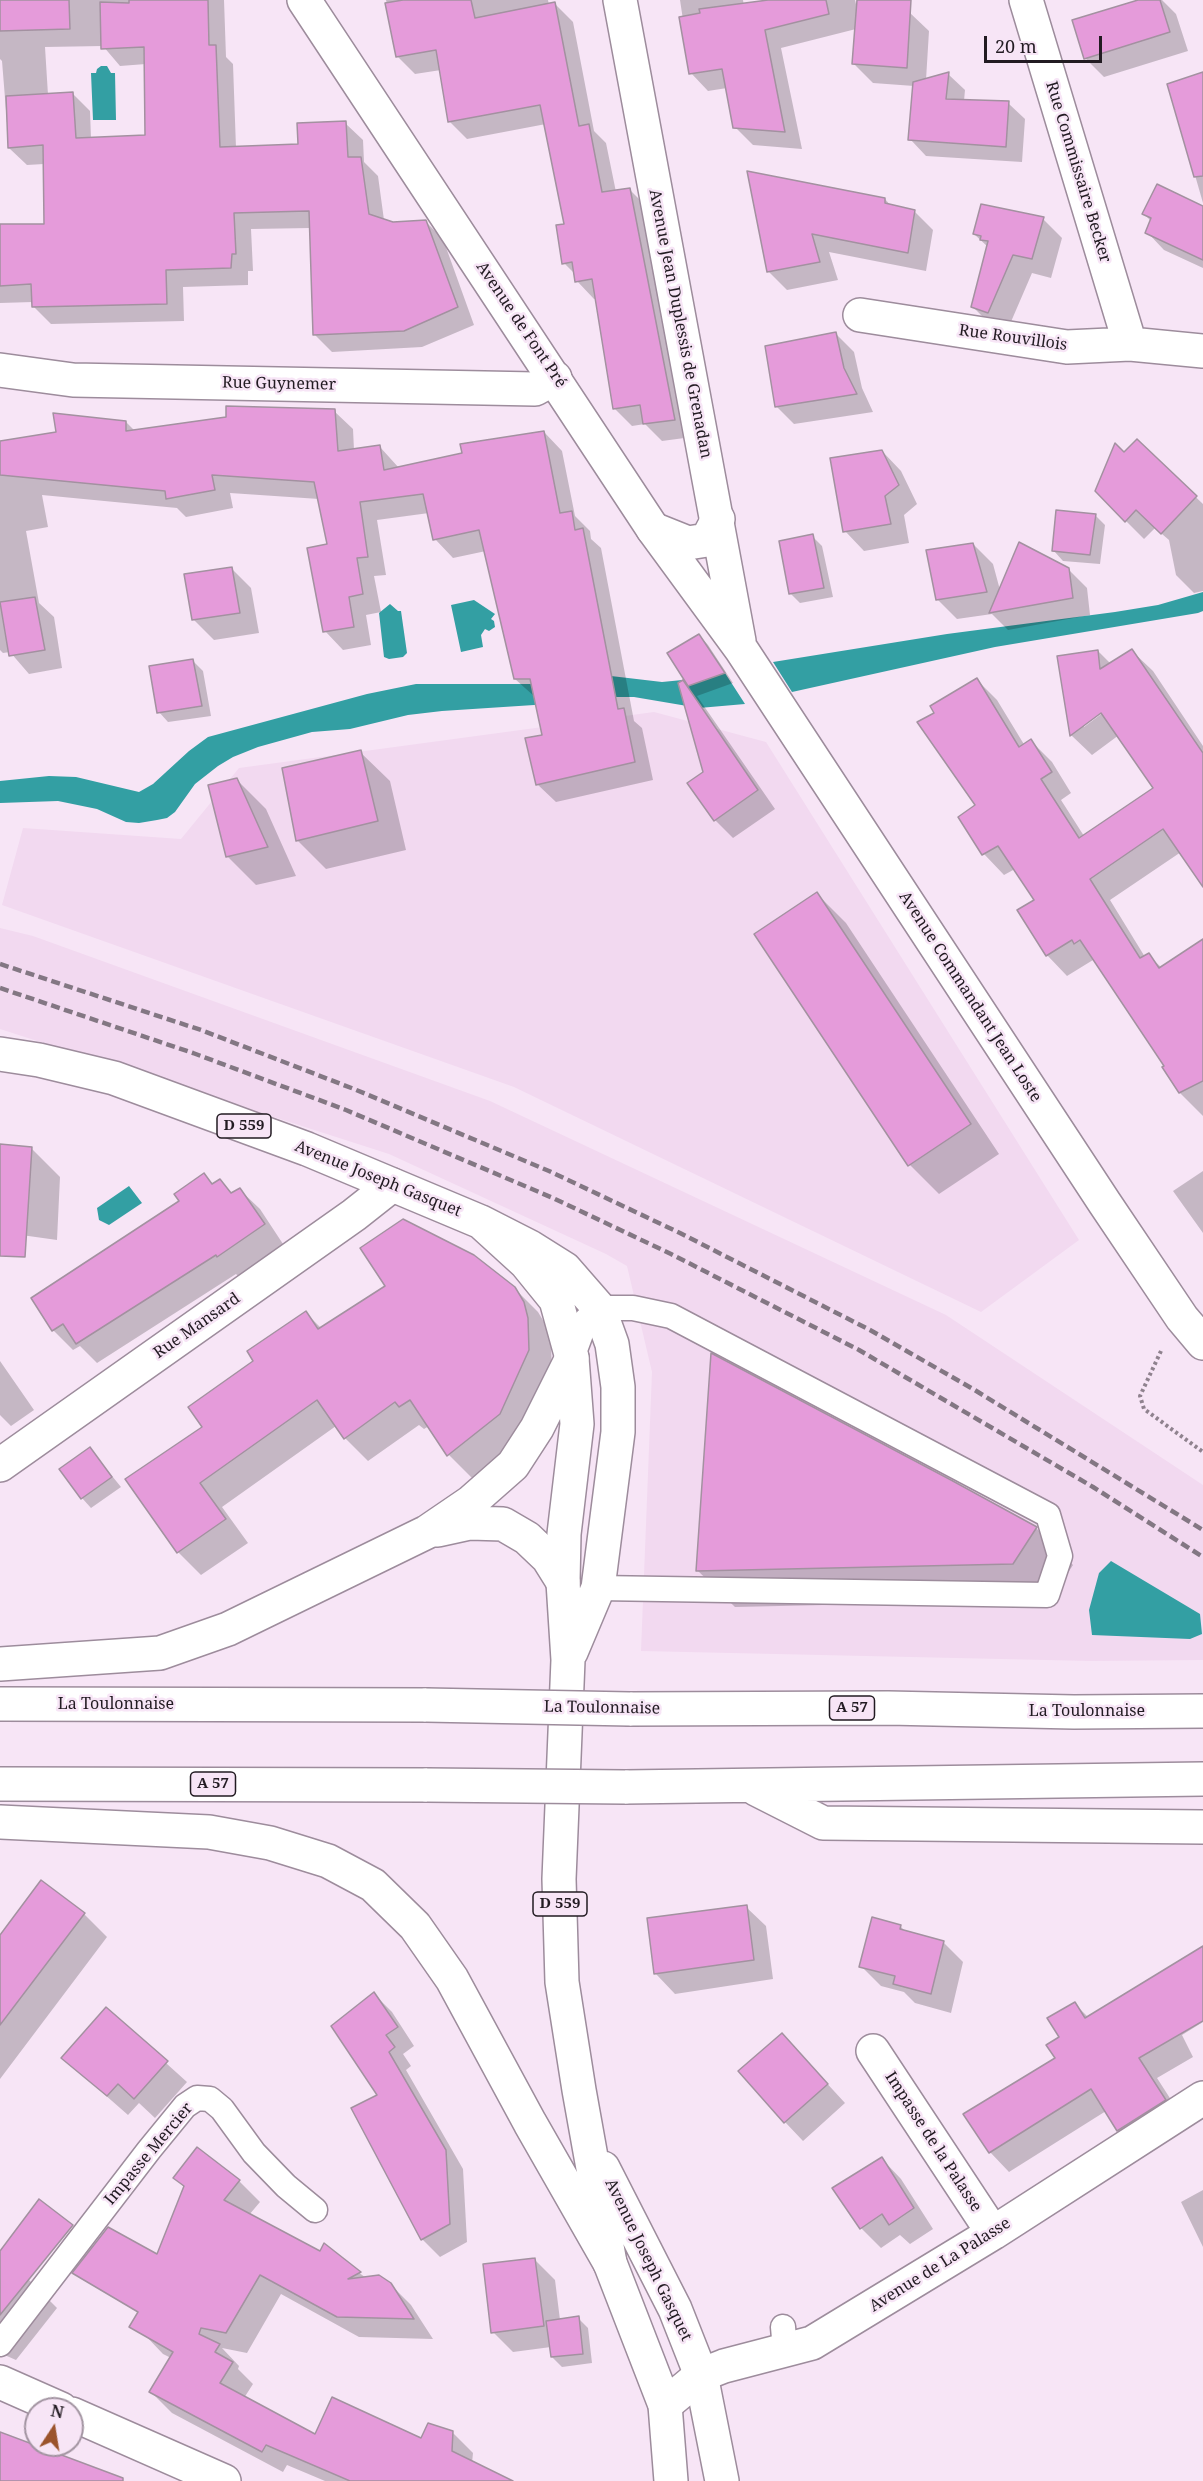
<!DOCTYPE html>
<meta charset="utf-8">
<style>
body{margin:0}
#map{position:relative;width:1203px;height:2481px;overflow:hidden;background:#f7e5f6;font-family:"Noto Serif",serif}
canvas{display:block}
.north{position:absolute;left:24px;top:2397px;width:60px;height:60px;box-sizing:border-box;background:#f7e5f6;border:2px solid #a294a1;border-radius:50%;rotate:12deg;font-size:16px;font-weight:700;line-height:24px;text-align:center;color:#221b22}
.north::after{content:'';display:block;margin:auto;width:21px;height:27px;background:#9b542c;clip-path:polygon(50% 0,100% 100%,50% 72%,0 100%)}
.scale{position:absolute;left:984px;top:36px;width:118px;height:27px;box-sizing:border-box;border:3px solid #221b22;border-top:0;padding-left:8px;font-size:18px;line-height:21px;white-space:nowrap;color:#221b22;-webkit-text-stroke:4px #f7e5f6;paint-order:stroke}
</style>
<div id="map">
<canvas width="1203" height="2481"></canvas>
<div class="north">N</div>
<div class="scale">20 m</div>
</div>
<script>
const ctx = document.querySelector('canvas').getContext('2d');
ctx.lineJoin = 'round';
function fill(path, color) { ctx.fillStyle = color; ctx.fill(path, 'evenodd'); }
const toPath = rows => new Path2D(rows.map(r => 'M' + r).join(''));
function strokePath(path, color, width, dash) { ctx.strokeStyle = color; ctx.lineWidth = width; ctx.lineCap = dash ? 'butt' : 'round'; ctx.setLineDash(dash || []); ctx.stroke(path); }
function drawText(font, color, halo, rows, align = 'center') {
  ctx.font = font + ' "Noto Serif",serif'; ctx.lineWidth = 5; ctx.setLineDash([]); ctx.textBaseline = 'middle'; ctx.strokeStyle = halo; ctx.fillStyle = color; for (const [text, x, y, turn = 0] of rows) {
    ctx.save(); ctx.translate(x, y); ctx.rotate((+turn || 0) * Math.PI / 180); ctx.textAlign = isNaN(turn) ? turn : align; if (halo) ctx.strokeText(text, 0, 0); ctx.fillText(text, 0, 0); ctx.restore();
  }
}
const built = toPath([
 [654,712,766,742,1079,1240,981,1312,514,1087,2,905,23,828,181,839,239,768],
 [0,928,33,936,490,1101,946,1315,1203,1485,1203,1660,1091,1661,641,1651,652,1372,627,1266,606,1254,389,1154,0,1029]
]);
const water = toPath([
 [101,66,107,66,111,73,115,73,116,120,93,120,91,73,96,73,97,69],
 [1203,592,1203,611,1198,613,995,647,792,692,773,662,947,634,1115,612,1158,605],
 [474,600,495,614,491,619,494,621,495,627,489,631,485,629,481,635,483,647,461,652,451,605],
 [390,604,398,611,401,611,407,653,403,657,389,659,384,657,379,613],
 [725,673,745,704,699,708,634,697,611,697,534,705,442,711,408,715,350,729,312,732,258,747,233,757,218,766,195,784,175,812,167,818,157,820,139,823,126,822,97,809,58,801,0,803,0,781,49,776,76,777,139,792,153,784,189,751,208,737,367,694,416,684,531,684,566,678,611,676,662,682,713,677],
 [129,1186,142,1203,109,1225,99,1220,97,1208],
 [1111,1561,1200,1614,1202,1634,1190,1639,1092,1635,1089,1610,1099,1573]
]);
const shadow = toPath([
 [0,0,224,0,226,57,233,64,236,148,299,145,345,123,363,140,364,162,378,176,384,220,392,223,425,221,443,239,474,325,422,347,332,352,314,334,311,228,251,229,253,271,248,271,248,285,183,287,184,321,51,324,33,306,33,302,0,303,0,226,46,226,44,164,27,165,9,148,2,61,0,59],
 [103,46,120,66,146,64,147,137,91,139,90,111,73,94,48,95,45,47],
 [386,0,548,0,549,5,555,4,573,22,594,131,606,143,616,192,629,189,647,207,692,437,662,441,645,424,632,426,614,408,597,299,594,299,577,281,576,275,564,263,565,225,546,124,467,139,449,121,441,70,415,74,398,57],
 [680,0,743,0,744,6,777,0,855,0,857,8,909,12,929,31,926,80,948,74,965,90,964,101,1008,103,1025,119,1022,162,926,156,910,139,914,86,873,83,853,63,856,29,781,48,802,149,753,145,735,127,727,88,708,91,691,73],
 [1143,0,1162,0,1176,14,1188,51,1104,77,1085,58],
 [1203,74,1203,203,1169,85],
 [749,173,885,199,891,206,914,211,933,230,926,271,829,252,838,280,787,290,768,271],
 [1203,207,1203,268,1164,250,1147,232,1151,221,1144,214],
 [1043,219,1062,238,1051,278,1032,273,1007,331,992,326,973,307,988,247,974,234],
 [836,334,854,352,862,388,873,412,794,424,776,406],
 [334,411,353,429,354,450,380,447,399,468,464,454,544,432,562,451,575,516,590,531,591,539,601,548,634,721,642,728,653,780,556,802,537,784,544,736,535,697,515,679,486,551,453,558,435,539,429,513,377,520,386,575,374,576,381,612,366,615,371,645,343,650,325,631,329,545,319,499,230,493,233,508,186,517,177,508,42,495,48,527,26,531,39,603,54,617,62,668,29,674,10,652,3,653,0,650,0,443,126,422,135,431],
 [1137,441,1203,504,1203,591,1194,593,1176,575,1169,540,1155,528,1144,539,1096,491],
 [882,451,901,471,917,504,904,515,909,543,864,551,845,531],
 [1095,515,1105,525,1100,564,1063,561,1054,551],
 [812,536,822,546,833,597,800,603,790,593],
 [973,544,993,564,1000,590,1068,569,1087,588,1090,615,1008,630,992,614,957,619,937,599],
 [231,568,251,588,259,633,214,640,194,620],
 [699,635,708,645,733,683,697,696,775,809,733,838,715,820,683,682,691,689,669,654],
 [1098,651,1111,664,1132,651,1153,671,1203,746,1203,884,1181,852,1110,900,1145,957,1148,955,1162,968,1203,940,1203,1116,1180,1093,1165,1067,1166,1066,1096,963,1093,960,1067,976,1047,955,1036,900,1015,869,1004,875,984,854,960,817,978,806,936,713,977,680,997,700,1025,746,1031,741,1052,762,1071,793,1061,800,1084,836,1155,789,1119,735,1092,755,1071,735,1058,657],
 [1106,707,1108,709,1084,727,1084,723],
 [193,661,203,671,211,716,168,722,159,712],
 [360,752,390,781,406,850,326,869,297,840],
 [237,780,266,809,296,876,256,885,227,856],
 [817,894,846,923,999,1154,939,1194,910,1165,756,934],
 [0,1145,31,1148,60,1177,57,1240,0,1232],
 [1203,1171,1203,1233,1173,1191],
 [204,1175,213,1184,220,1181,233,1194,240,1190,260,1209,283,1244,238,1276,236,1274,97,1363,80,1346,73,1350,53,1330,33,1299,181,1201],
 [514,1288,538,1312,547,1327,551,1343,552,1374,523,1438,472,1478,449,1455,429,1426,424,1429,419,1425,368,1461,345,1438,336,1426,222,1507,248,1543,201,1575,178,1552,205,1427,255,1361,306,1313,321,1328],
 [0,1361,34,1410,11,1426,0,1415],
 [90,1449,121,1487,91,1508,82,1498],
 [1036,1528,1073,1565,1050,1600,735,1607,697,1570],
 [746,1907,766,1926,773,1979,675,1994,656,1974],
 [84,1914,107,1937,0,2079,0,1937],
 [900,1926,907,1933,943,1942,963,1962,951,2013,915,2003,904,1992,881,1986,861,1966],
 [1203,1948,1203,2022,1182,2035,1193,2057,1157,2078,1184,2120,1138,2149,1118,2130,1106,2111,1009,2172,990,2152,1057,2059,1061,2037,1074,2003,1088,2017],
 [374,1994,392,2012,414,2046,403,2054,411,2066,406,2070,463,2169,467,2242,440,2257,422,2239],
 [106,2009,187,2082,155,2118,139,2103,128,2115,63,2058],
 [800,2054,845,2103,803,2141,785,2122],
 [882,2159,901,2179,933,2229,910,2244,900,2235,881,2248,861,2228],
 [175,2178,239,2181,260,2202,249,2215,320,2253,324,2246,366,2278,390,2284,411,2305,433,2339,359,2337,281,2294,247,2353,222,2348,239,2366,238,2369,253,2384,244,2398,316,2436,421,2440,452,2432,473,2453,472,2463,494,2481,325,2481,287,2465,283,2472,172,2413,151,2392,171,2358,163,2354,143,2333,158,2257,185,2188],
 [1203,2190,1203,2247,1181,2202],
 [535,2260,555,2280,560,2320,578,2318,588,2328,592,2363,562,2367,552,2357,551,2347,513,2352,493,2332],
 [0,2265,28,2279,57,2308,16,2360,0,2353]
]);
const building = toPath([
 [0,0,69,0,70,29,0,31,0,0],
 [129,0,208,0,209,45,216,45,220,147,298,144,297,123,346,121,348,157,361,157,369,214,393,222,426,220,458,307,404,331,313,335,309,211,234,213,236,254,232,254,231,268,166,270,167,304,32,307,31,284,0,286,0,224,44,224,43,145,8,148,6,96,73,92,76,138,145,135,144,47,101,49,100,2,129,3,129,0],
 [403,0,471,0,475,18,555,2,579,126,589,124,602,192,630,188,675,420,643,424,640,405,613,409,592,279,575,282,572,262,562,264,556,225,564,224,540,105,448,122,436,50,396,57,385,3,403,0],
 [768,0,826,0,829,14,765,30,785,132,733,128,722,69,689,74,679,17,700,13,699,9,768,0],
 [857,0,911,0,907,68,852,64,857,0],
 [1138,0,1160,0,1170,32,1084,59,1072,20,1138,0],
 [949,72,946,99,1009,101,1006,147,908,140,913,82,949,72],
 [1203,72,1203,176,1194,177,1167,84,1203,72],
 [747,171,885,198,885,203,915,210,908,253,812,234,820,262,767,272,747,171],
 [1157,184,1203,206,1203,260,1145,233,1151,218,1142,214,1157,184],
 [981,204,1044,217,1032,259,1013,255,988,313,971,307,988,241,980,240,981,236,973,234,981,204],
 [836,332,844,368,857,394,775,407,765,346,836,332],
 [226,406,335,409,338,451,380,445,384,470,462,453,460,444,544,431,560,513,572,511,575,530,583,528,618,709,624,708,635,762,536,785,525,738,542,735,530,679,514,679,479,530,433,540,423,494,360,502,368,557,357,558,363,594,349,597,354,627,323,632,307,548,327,544,314,482,212,475,215,490,166,499,165,491,0,475,0,441,56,432,53,413,126,421,126,431,226,417,226,406],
 [1137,439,1197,496,1161,534,1136,510,1125,522,1095,491,1115,443,1124,452,1137,439],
 [882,450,899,485,885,496,891,524,843,532,830,458,882,450],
 [1056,510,1096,514,1090,555,1052,551,1056,510],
 [813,534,824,588,789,594,779,541,813,534],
 [1019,542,1069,568,1073,598,989,613,1019,542],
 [973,543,987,592,936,600,926,550,973,543],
 [232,567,240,613,192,620,184,574,232,567],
 [35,597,45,650,9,656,0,602,35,597],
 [699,634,725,673,688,686,667,653,699,634],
 [1132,649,1203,753,1203,887,1163,829,1090,879,1140,958,1149,953,1159,968,1203,939,1203,1081,1179,1093,1162,1067,1164,1066,1080,940,1074,944,1072,940,1046,956,1017,910,1034,900,998,846,982,855,958,817,975,805,917,722,934,713,930,706,977,678,1019,747,1031,739,1052,772,1041,779,1079,838,1153,788,1101,713,1070,736,1057,656,1098,650,1100,669,1132,649],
 [193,659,202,706,157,713,149,666,193,659],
 [683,680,758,790,714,821,687,783,703,772,678,683,683,680],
 [361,750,378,821,296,841,282,768,361,750],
 [237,778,268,847,226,857,208,785,237,778],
 [817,892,971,1124,908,1166,754,934,817,892],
 [0,1144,32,1147,25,1257,0,1256,0,1144],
 [204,1173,212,1184,220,1179,231,1193,240,1188,265,1224,217,1257,216,1255,76,1344,63,1324,52,1331,31,1298,179,1201,174,1194,204,1173],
 [403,1219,474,1255,515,1287,524,1302,528,1318,529,1350,500,1414,447,1456,410,1400,399,1407,395,1402,344,1439,317,1400,200,1483,226,1519,177,1553,125,1479,202,1427,188,1407,253,1361,247,1351,306,1311,318,1329,385,1286,360,1248,403,1219],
 [711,1353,951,1480,1037,1527,1013,1564,696,1571,711,1353],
 [90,1447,112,1477,81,1499,59,1469,90,1447],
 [41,1880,85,1913,0,2025,0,1935,41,1880],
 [747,1905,754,1960,654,1974,647,1918,747,1905],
 [872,1917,901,1925,900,1929,944,1941,931,1994,893,1984,895,1976,859,1967,872,1917],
 [1203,1946,1203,2021,1139,2058,1166,2100,1117,2131,1091,2089,989,2153,963,2114,1055,2058,1046,2045,1059,2037,1047,2018,1075,2002,1085,2018,1203,1946],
 [374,1992,398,2027,386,2035,395,2047,389,2052,446,2150,450,2224,421,2240,351,2108,377,2095,331,2026,374,1992],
 [106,2007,168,2061,134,2099,118,2084,107,2096,61,2058,106,2007],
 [782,2033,828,2084,784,2123,738,2071,782,2033],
 [197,2147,240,2180,224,2200,320,2251,324,2243,361,2272,348,2279,379,2275,391,2283,414,2319,337,2317,260,2275,226,2333,201,2328,199,2334,220,2344,215,2352,233,2362,220,2383,315,2434,332,2397,421,2438,428,2423,453,2431,452,2451,513,2481,350,2481,266,2445,262,2452,149,2392,173,2352,129,2327,138,2312,72,2273,108,2227,157,2254,184,2186,173,2178,197,2147],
 [882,2157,914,2208,889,2225,882,2214,860,2229,832,2188,882,2157],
 [39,2199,73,2225,0,2315,0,2251,39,2199],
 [535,2258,544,2326,491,2333,483,2264,535,2258],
 [579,2316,583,2354,551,2357,546,2321,579,2316],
 [0,2432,123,2478,123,2481,0,2481,0,2432]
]);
const path = toPath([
 [1161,1351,1140,1396,1144,1409,1203,1452]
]);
const lane = toPath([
 [572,1358,586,1320,599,1308,633,1308,671,1316,1048,1515,1060,1556,1047,1595,598,1588],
 [783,2327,785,2350],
 [0,2344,149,2150,185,2106,197,2098,210,2099,222,2109,254,2153,286,2186,315,2210]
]);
const street = toPath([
 [1026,0,1130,344],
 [860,315,1067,347,1130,344,1203,351],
 [0,370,73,380,535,389,555,378],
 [653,529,688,543,707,540,718,519],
 [0,1465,354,1215,392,1185],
 [873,2051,993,2233],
 [665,2405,701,2375,724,2366,812,2343,993,2233,1203,2098]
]);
const secondary = toPath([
 [304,0,653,529,741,649,1104,1202,1182,1318,1203,1343],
 [620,0,739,641],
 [0,2382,61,2409],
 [72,2414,224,2481]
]);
const primary = toPath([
 [0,1054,39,1060,114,1078,307,1149,481,1222,530,1247,565,1269,599,1308,612,1344,618,1387,618,1432,598,1588,571,1652],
 [481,1222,526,1263,556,1300,572,1358,577,1424,564,1534,563,1582,568,1660,559,1879,562,1982,579,2090,610,2263,665,2405,671,2481],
 [603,2168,675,2309,701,2375,722,2481]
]);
const highway = toPath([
 [438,1530,470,1523,503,1524,527,1538,548,1558,563,1582],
 [0,1664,160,1653,228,1629,427,1532,471,1502,513,1465,537,1428,572,1358],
 [0,1704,426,1705],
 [630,1709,888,1708,1074,1712,1203,1711],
 [0,1784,427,1785],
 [625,1787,1203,1779],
 [756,1789,823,1823,1203,1827],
 [0,1822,209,1832,270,1843,328,1861,373,1885,415,1926,452,1979,530,2123,610,2263]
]);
const rail = toPath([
 [0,964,201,1030,354,1089,549,1171,680,1233,870,1330,973,1389,1203,1530],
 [0,988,193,1053,346,1110,553,1198,671,1254,859,1350,1093,1487,1203,1557]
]);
const highwayBridge = toPath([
 [426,1705,630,1709],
 [427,1785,625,1787]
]);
const shields = [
 [244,1126,54],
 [852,1708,45],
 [213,1784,45],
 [560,1904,54]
];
const shieldNames = [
 ["D 559",244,1126],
 ["A 57",852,1708],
 ["A 57",213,1784],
 ["D 559",560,1904]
];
const streetNames = [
 ["Rue Commissaire Becker",1078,172,73],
 ["Avenue Jean Duplessis de Grenadan",680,324,79],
 ["Avenue de Font Pré",521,325,56],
 ["Rue Rouvillois",1013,338,8],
 ["Rue Guynemer",279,384,1],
 ["Avenue Commandant Jean Loste",970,997,57],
 ["Avenue Joseph Gasquet",378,1179,22],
 ["Rue Mansard",197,1326,-35],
 ["La Toulonnaise",116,1704],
 ["La Toulonnaise",602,1708,1],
 ["La Toulonnaise",1087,1711],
 ["Impasse de la Palasse",933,2142,57],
 ["Impasse Mercier",149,2154,-50],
 ["Avenue Joseph Gasquet",648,2260,64],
 ["Avenue de La Palasse",940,2265,-32]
];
fill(built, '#f2d9f0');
fill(water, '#339fa3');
fill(shadow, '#0003');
fill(building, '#e59bda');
strokePath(building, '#a391a0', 1.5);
strokePath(lane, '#9d8c9c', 27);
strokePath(street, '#9d8c9c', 36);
strokePath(secondary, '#9d8c9c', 36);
strokePath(primary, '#9d8c9c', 36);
strokePath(highway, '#9d8c9c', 36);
strokePath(path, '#8f828e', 4, [3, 3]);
strokePath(lane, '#fff', 24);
strokePath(street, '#fff', 33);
strokePath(secondary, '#fff', 33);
strokePath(primary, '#fff', 33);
strokePath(highway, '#fff', 33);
strokePath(rail, '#837783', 4.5, [9, 4.5]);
strokePath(highwayBridge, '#9d8c9c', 36, []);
strokePath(highwayBridge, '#fff', 33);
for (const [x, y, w] of shields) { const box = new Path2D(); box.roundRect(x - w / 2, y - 12, w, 24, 4.5); ctx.fillStyle = '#f7e5f6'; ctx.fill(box); strokePath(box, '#221b22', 1.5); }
drawText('bold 15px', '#221b22', null, shieldNames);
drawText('16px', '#221b22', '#f7e5f6', streetNames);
</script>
